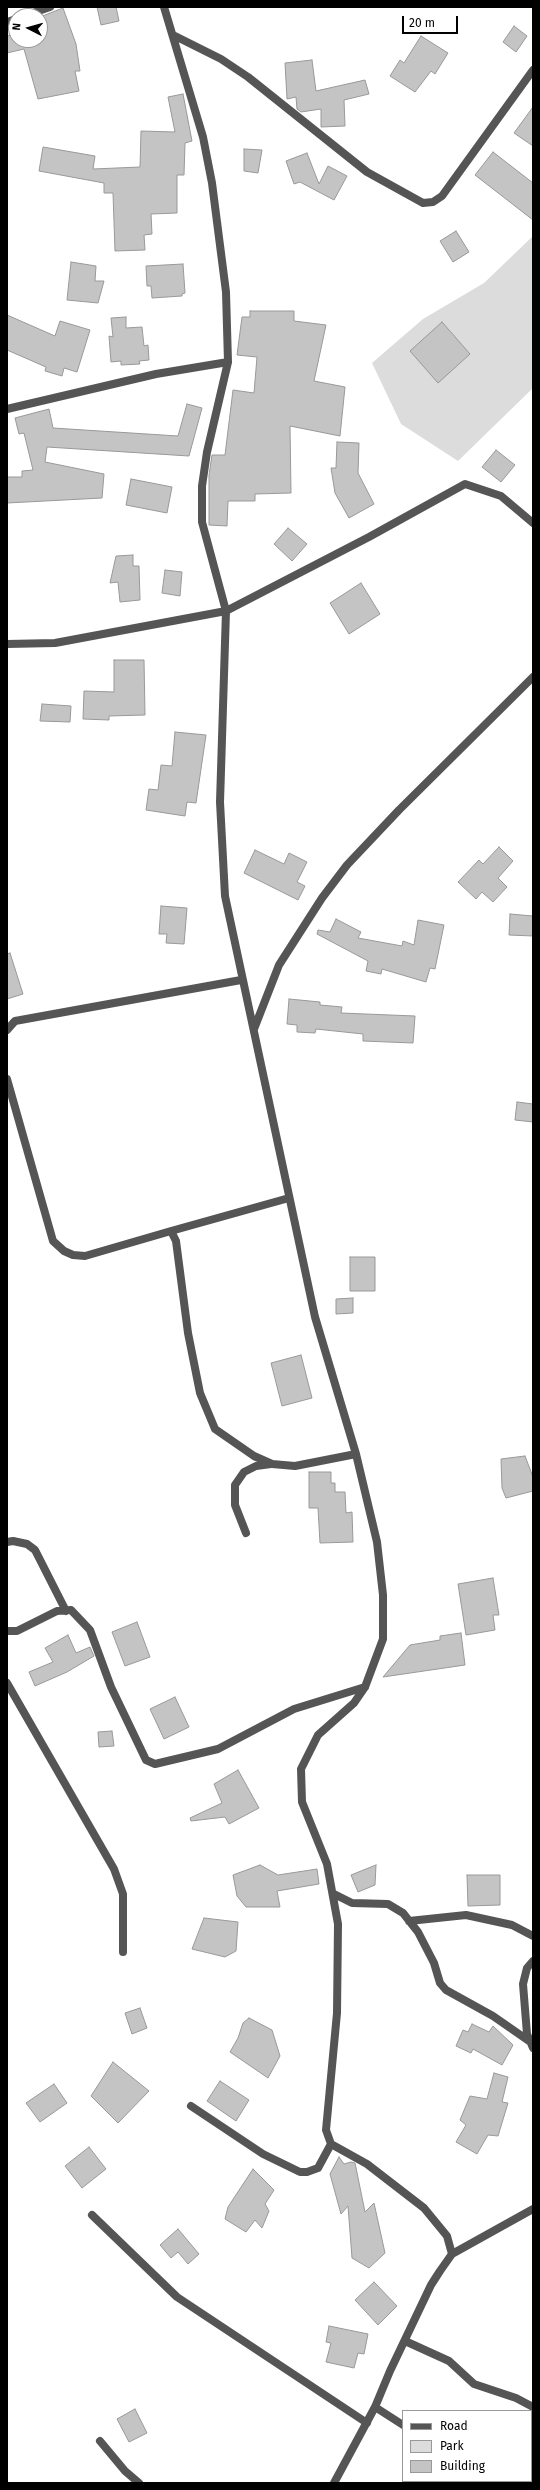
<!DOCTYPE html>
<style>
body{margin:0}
#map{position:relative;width:540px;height:2490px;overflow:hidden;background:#fff;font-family:"Fira Sans",sans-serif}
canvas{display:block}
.frame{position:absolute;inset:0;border:8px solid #000;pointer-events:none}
.legend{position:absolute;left:402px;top:2410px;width:130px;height:72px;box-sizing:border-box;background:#fff;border:1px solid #999;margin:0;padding:5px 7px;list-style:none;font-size:12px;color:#000}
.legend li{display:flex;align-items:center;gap:8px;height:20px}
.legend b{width:20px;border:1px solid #999}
.north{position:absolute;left:8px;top:8px;width:40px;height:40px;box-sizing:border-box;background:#fff;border:1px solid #999;border-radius:50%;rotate:276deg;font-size:11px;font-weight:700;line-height:16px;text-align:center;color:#000}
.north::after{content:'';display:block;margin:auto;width:14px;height:18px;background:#000;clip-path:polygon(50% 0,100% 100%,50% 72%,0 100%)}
.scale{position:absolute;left:402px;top:16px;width:56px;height:18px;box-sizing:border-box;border:2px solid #000;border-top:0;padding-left:5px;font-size:12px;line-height:14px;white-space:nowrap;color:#000;-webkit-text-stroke:3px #fff;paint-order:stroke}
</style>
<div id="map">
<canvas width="540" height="2490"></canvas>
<div class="frame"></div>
<ul class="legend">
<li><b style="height:5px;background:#555"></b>Road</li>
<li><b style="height:11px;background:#dcdcdc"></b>Park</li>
<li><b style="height:11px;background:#c4c4c4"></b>Building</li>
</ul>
<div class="north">N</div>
<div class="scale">20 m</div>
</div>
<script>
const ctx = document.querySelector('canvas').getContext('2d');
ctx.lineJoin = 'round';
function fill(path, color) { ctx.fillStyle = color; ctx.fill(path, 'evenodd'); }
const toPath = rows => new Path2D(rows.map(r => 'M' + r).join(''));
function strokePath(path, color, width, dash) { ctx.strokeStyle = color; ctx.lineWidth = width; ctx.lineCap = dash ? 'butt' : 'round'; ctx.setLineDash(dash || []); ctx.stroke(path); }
const green = toPath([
 [533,236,533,388,458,461,401,424,372,363,423,319,484,283]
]);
const building = toPath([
 [97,7,116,7,119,21,101,25,97,7],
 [63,8,76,44,80,71,75,71,79,91,38,99,24,49,7,53,7,36,16,34,16,40,40,40,40,17,63,8],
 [514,26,527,36,516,52,503,42,514,26],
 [421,36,448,53,435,74,431,71,415,92,390,76,400,60,404,63,421,36],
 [312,60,316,91,365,80,369,94,344,100,345,126,321,127,321,109,301,112,297,109,296,97,287,99,285,63,312,60],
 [183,94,192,141,185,143,184,175,177,175,177,213,151,214,152,234,144,235,145,250,115,251,113,193,104,193,104,183,39,171,43,147,95,156,93,169,140,167,141,131,175,132,168,97,183,94],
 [533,107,533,146,514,133,533,107],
 [244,149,262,150,258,173,244,171,244,149],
 [493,152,533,183,533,220,475,175,493,152],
 [307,153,319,184,328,166,347,176,334,200,300,182,294,184,286,161,307,153],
 [456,231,469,252,453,262,440,241,456,231],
 [71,262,96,266,95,281,104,281,98,303,67,300,71,262],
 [183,264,185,293,182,294,182,296,152,298,151,286,147,286,146,266,183,264],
 [250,311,294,311,294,321,326,325,314,381,345,387,340,436,290,426,291,493,255,494,255,501,228,501,227,526,209,525,209,475,212,455,225,455,233,390,254,393,257,357,237,355,242,317,250,317,250,311],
 [7,315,55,336,60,321,90,330,77,372,64,368,62,376,45,371,46,367,7,350,7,315],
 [126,317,126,328,142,327,144,346,148,345,149,360,139,361,140,364,121,365,121,361,111,362,109,336,113,337,111,318,126,317],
 [442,322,470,354,438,383,410,351,442,322],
 [187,404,202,408,189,456,47,447,45,462,104,474,102,498,7,503,7,477,22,477,22,471,33,470,24,433,19,434,15,418,49,409,53,428,178,436,187,404],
 [337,442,359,443,358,473,374,504,349,518,335,493,331,468,336,468,337,442],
 [496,450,515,465,501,482,482,467,496,450],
 [131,479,172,487,167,513,126,505,131,479],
 [288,528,307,544,292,561,274,544,288,528],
 [133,555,133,566,139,566,140,600,120,602,118,582,110,583,116,556,133,555],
 [165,570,182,572,180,596,162,593,165,570],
 [361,583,380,614,349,634,330,603,361,583],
 [114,660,144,660,145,715,109,716,109,720,83,719,84,691,114,692,114,660],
 [42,704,71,706,70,722,40,721,42,704],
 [175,732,206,735,196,803,187,802,185,816,146,810,149,789,158,790,161,765,172,766,175,732],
 [499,847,513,861,498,878,507,887,493,902,482,892,476,899,458,882,479,860,483,864,499,847],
 [255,850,284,864,289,853,307,862,297,882,305,886,298,900,244,873,255,850],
 [161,906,187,908,184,944,166,943,167,934,159,934,161,906],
 [510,914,533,916,533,936,509,935,510,914],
 [336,919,361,932,358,938,402,946,403,941,414,945,418,920,444,925,435,969,430,968,426,982,382,969,381,974,366,971,368,961,317,934,318,930,330,932,336,919],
 [10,953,23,994,7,999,7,954,10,953],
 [289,999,320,1002,320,1005,342,1007,341,1013,415,1016,413,1043,363,1041,363,1034,316,1029,315,1033,297,1032,297,1025,287,1024,289,999],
 [517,1102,533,1104,533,1122,515,1120,517,1102],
 [350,1257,375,1257,375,1291,350,1291,350,1257],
 [353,1298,353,1313,336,1314,336,1299,353,1298],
 [301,1355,312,1398,282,1406,271,1363,301,1355],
 [525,1456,533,1477,533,1491,506,1498,502,1488,501,1459,525,1456],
 [309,1472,331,1472,331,1483,335,1483,335,1492,345,1492,346,1513,352,1512,353,1542,320,1543,318,1508,309,1508,309,1472],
 [493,1578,499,1615,493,1615,495,1630,466,1635,458,1584,493,1578],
 [137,1622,150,1657,125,1666,112,1632,137,1622],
 [461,1633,465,1665,383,1677,410,1645,440,1640,440,1636,461,1633],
 [68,1635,76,1653,90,1647,94,1656,67,1672,35,1686,29,1672,53,1662,45,1648,68,1635],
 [175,1697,189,1727,164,1739,150,1709,175,1697],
 [112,1731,114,1746,99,1747,98,1732,112,1731],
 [238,1770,259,1808,229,1824,225,1817,191,1821,190,1818,222,1803,214,1784,238,1770],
 [260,1865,278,1875,317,1869,319,1884,277,1891,280,1907,246,1907,237,1896,233,1875,260,1865],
 [376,1865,375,1885,358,1892,351,1875,376,1865],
 [467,1875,500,1875,500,1905,468,1906,467,1875],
 [204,1918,238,1922,236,1951,225,1957,192,1949,204,1918],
 [140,2008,147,2028,132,2034,125,2013,140,2008],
 [249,2018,272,2030,280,2056,268,2078,230,2052,238,2038,243,2023,249,2018],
 [472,2024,489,2032,493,2026,513,2045,502,2065,473,2049,471,2053,456,2046,463,2030,468,2032,472,2024],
 [113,2062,149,2091,118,2123,91,2096,113,2062],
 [494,2073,508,2077,502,2102,508,2103,498,2136,488,2135,477,2154,456,2142,466,2125,460,2120,470,2096,487,2099,494,2073],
 [220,2081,249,2100,236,2121,207,2101,220,2081],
 [54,2084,67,2103,40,2122,26,2103,54,2084],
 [89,2147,106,2169,82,2188,65,2166,89,2147],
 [339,2157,344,2164,351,2162,355,2163,365,2212,374,2203,385,2253,369,2268,352,2258,348,2206,341,2214,330,2174,339,2157],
 [253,2169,274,2190,265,2204,269,2211,262,2228,255,2220,246,2232,225,2219,228,2207,253,2169],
 [178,2229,199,2254,188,2264,178,2252,171,2258,160,2245,178,2229],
 [374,2282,397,2306,378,2325,355,2300,374,2282],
 [329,2326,368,2334,364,2354,358,2353,354,2368,326,2362,331,2343,326,2342,329,2326],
 [135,2409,147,2433,129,2442,117,2419,135,2409]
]);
const street = toPath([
 [164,7,203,137,212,183,226,292,228,362,207,452,202,486,202,522,226,611,220,802,225,896,315,1317,356,1454,377,1542,383,1595,383,1639,365,1687,354,1703,318,1735,301,1769,302,1802,327,1864,338,1924,337,2013,326,2130,331,2144,367,2164,424,2208,447,2236,452,2254],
 [24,16,50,7],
 [7,22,16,19],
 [173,35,221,59,248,77,367,172,423,203,433,202,442,196,533,70],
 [7,409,156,374,228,362],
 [7,644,55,643,226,611,369,537,465,484,501,496,533,523],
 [254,1029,279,965,322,898,347,865,399,810,533,677],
 [7,1030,15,1021,241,980],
 [7,1079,53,1241,64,1251,73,1255,85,1256,171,1231,176,1241,188,1333,200,1393,215,1429,254,1456,272,1464,295,1466,356,1454],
 [171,1231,289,1198],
 [246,1533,235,1505,235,1485,244,1472,256,1466,271,1464],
 [7,1542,13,1541,27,1544,35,1550,66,1611],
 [7,1631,17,1631,57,1611,71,1610,90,1630,111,1687,146,1760,155,1764,218,1749,294,1709,365,1687],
 [7,1683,114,1869,123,1894,123,1952],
 [334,1894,352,1903,388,1904,403,1913,418,1932,434,1963,440,1983,446,1990,493,2016,529,2041],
 [409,1921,466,1915,512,1925,533,1936],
 [533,1961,527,1968,523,1984,527,2034,533,2048],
 [191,2106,263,2154,300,2172,307,2172,318,2168,331,2144],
 [92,2215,177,2297,367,2423],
 [405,2341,449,2361,474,2384,516,2398,533,2407],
 [375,2407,403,2425],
 [100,2441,125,2471,139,2483],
 [492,2481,495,2483],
 [334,2483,375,2407,390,2371,431,2285,440,2271,452,2254,533,2209]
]);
fill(green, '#dcdcdc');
fill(building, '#c4c4c4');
strokePath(building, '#999', 1);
strokePath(street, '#555', 8);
</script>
